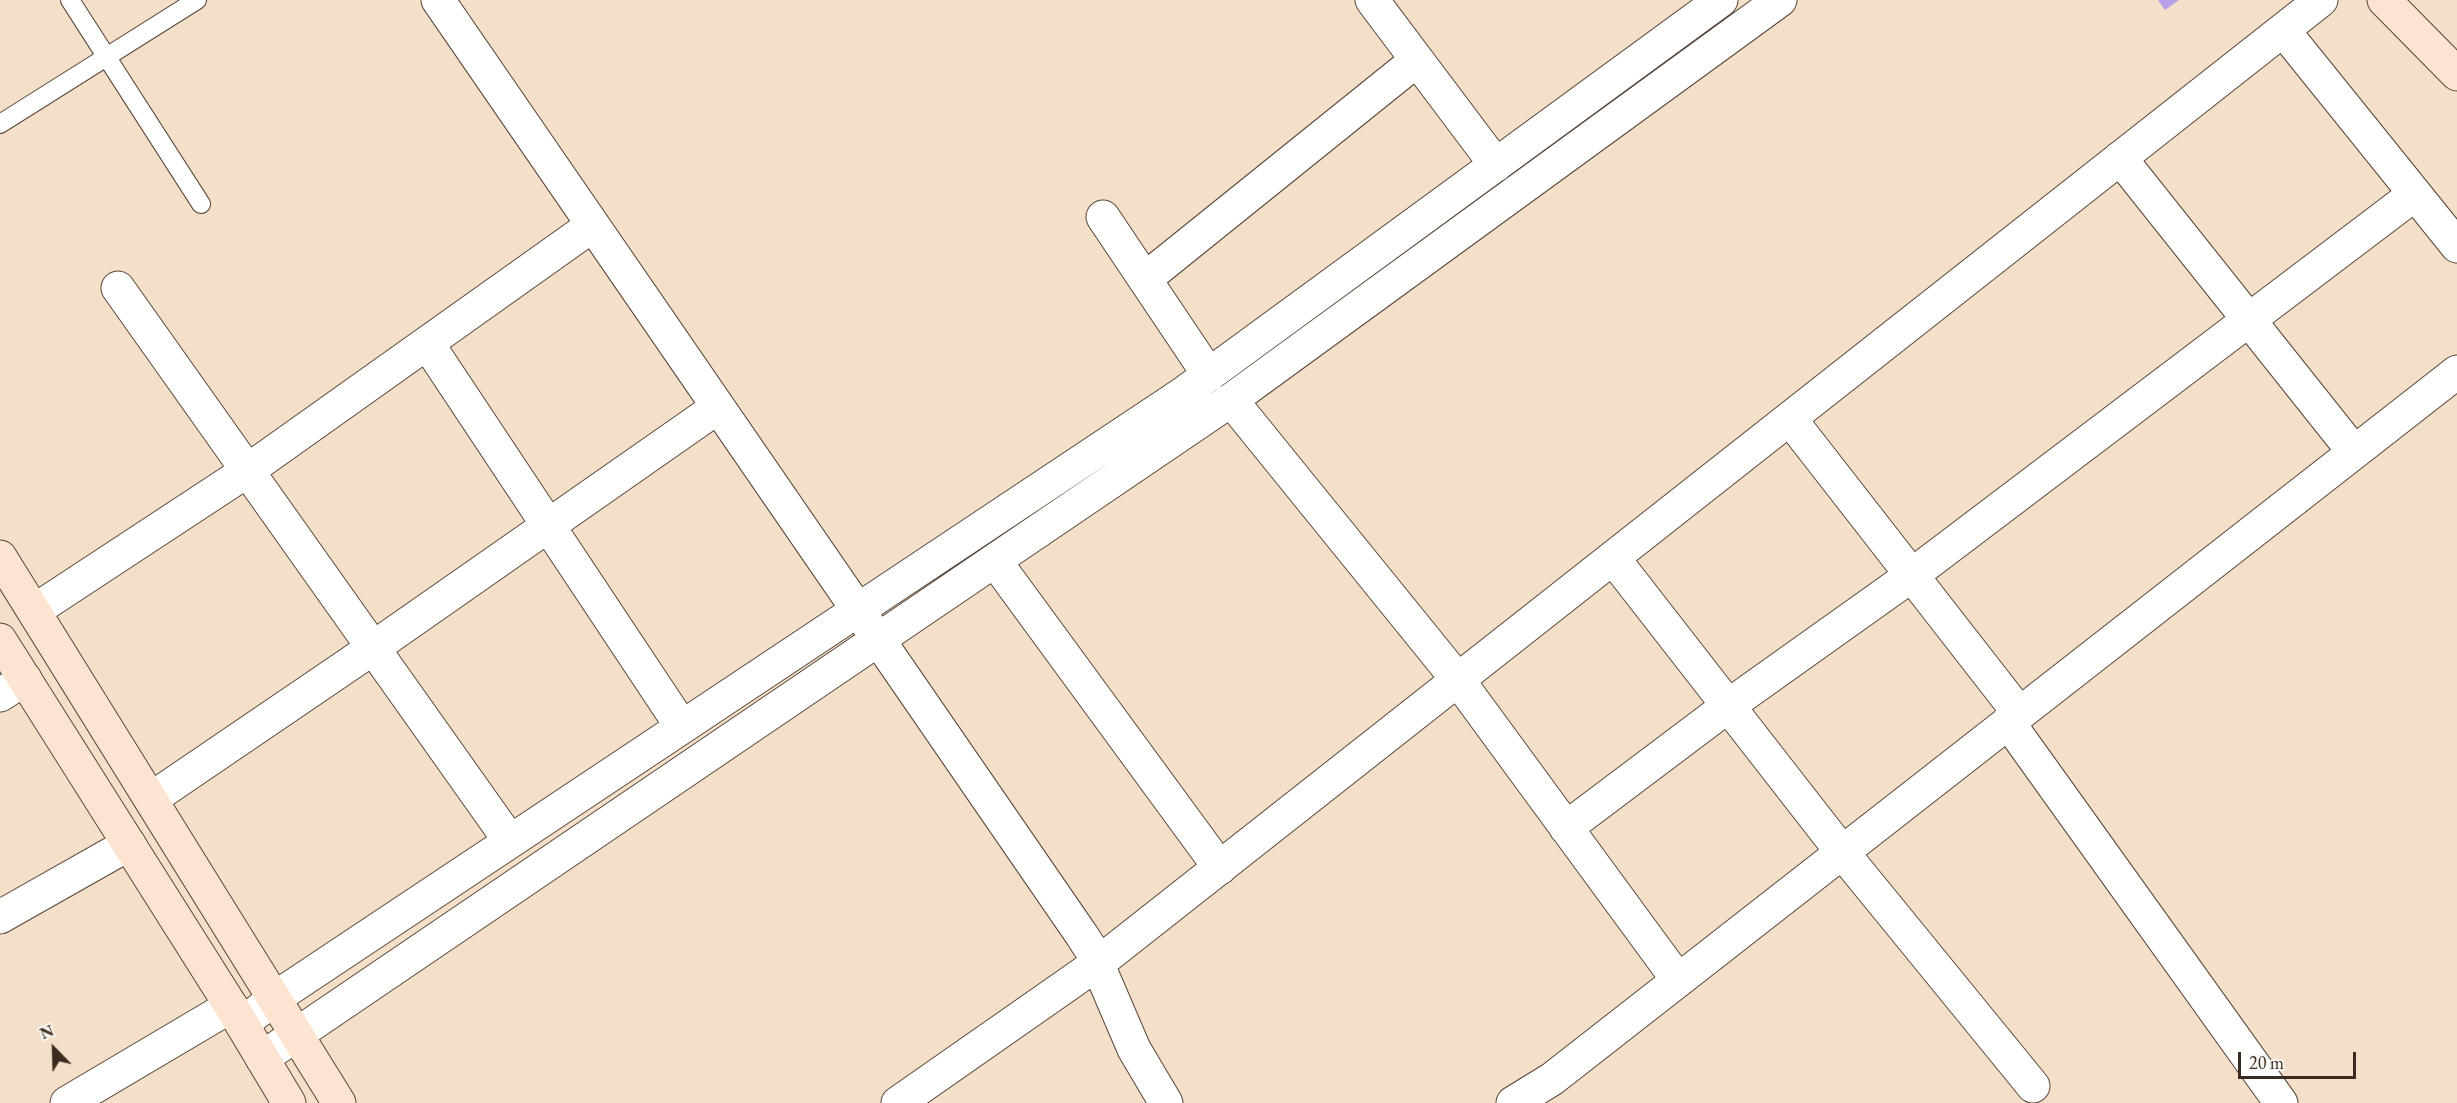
<!DOCTYPE html>
<style>
body{margin:0}
#map{position:relative;width:2457px;height:1103px;overflow:hidden;background:#f4e0c9;font-family:"EB Garamond",serif}
canvas{display:block}
.north{position:absolute;left:24px;top:1019px;width:60px;height:60px;-webkit-text-stroke:4px #f6f6f2;paint-order:stroke;rotate:337deg;font-size:16px;font-weight:700;line-height:24px;text-align:center;color:#3b2a1e}
.north::after{content:'';display:block;margin:auto;width:21px;height:27px;background:#3b2a1e;clip-path:polygon(50% 0,100% 100%,50% 72%,0 100%)}
.scale{position:absolute;left:2238px;top:1052px;width:118px;height:27px;box-sizing:border-box;border:3px solid #3b2a1e;border-top:0;padding-left:8px;font-size:18px;line-height:21px;white-space:nowrap;color:#3b2a1e;-webkit-text-stroke:4px #f6f6f2;paint-order:stroke}
</style>
<div id="map">
<canvas width="2457" height="1103"></canvas>
<div class="north">N</div>
<div class="scale">20 m</div>
</div>
<script>
const ctx = document.querySelector('canvas').getContext('2d');
ctx.lineJoin = 'round';
function fill(path, color) { ctx.fillStyle = color; ctx.fill(path, 'evenodd'); }
const toPath = rows => new Path2D(rows.map(r => 'M' + r).join(''));
function strokePath(path, color, width, dash) { ctx.strokeStyle = color; ctx.lineWidth = width; ctx.lineCap = dash ? 'butt' : 'round'; ctx.setLineDash(dash || []); ctx.stroke(path); }
const building = toPath([
 [2158,0,2179,0,2165,10]
]);
const lane = toPath([
 [70,0,201,204],
 [0,124,197,0]
]);
const street = toPath([
 [438,0,1081,934,1092,951,1134,1049,1166,1103],
 [1372,0,1496,165],
 [2283,30,2457,246],
 [2120,158,2354,452],
 [1103,217,1209,375],
 [1145,279,1417,60],
 [118,288,510,841],
 [427,343,682,727],
 [1231,400,1458,680,1678,980],
 [1790,419,2019,713],
 [1613,558,1842,852,2033,1086],
 [995,561,1220,868],
 [34,611,247,471,593,225],
 [0,695,25,679],
 [2008,722,2281,1103],
 [151,799,373,648,718,407],
 [1566,828,1728,706,1912,575,2415,194],
 [0,917,129,844],
 [242,1024,275,998,1181,395,1721,0],
 [262,1058,1231,400,1780,0],
 [67,1103,231,1006],
 [898,1103,1097,964,2321,0],
 [1513,1103,1552,1079,2457,372]
]);
const secondary = toPath([
 [2384,0,2457,74],
 [0,557,339,1103],
 [0,640,231,1006,289,1103]
]);
fill(building, '#b9a0eb');
strokePath(lane, '#574538', 20);
strokePath(street, '#574538', 35);
strokePath(secondary, '#574538', 35);
strokePath(lane, '#fff', 18);
strokePath(street, '#fff', 33);
strokePath(secondary, '#fde4d0', 33);
</script>
